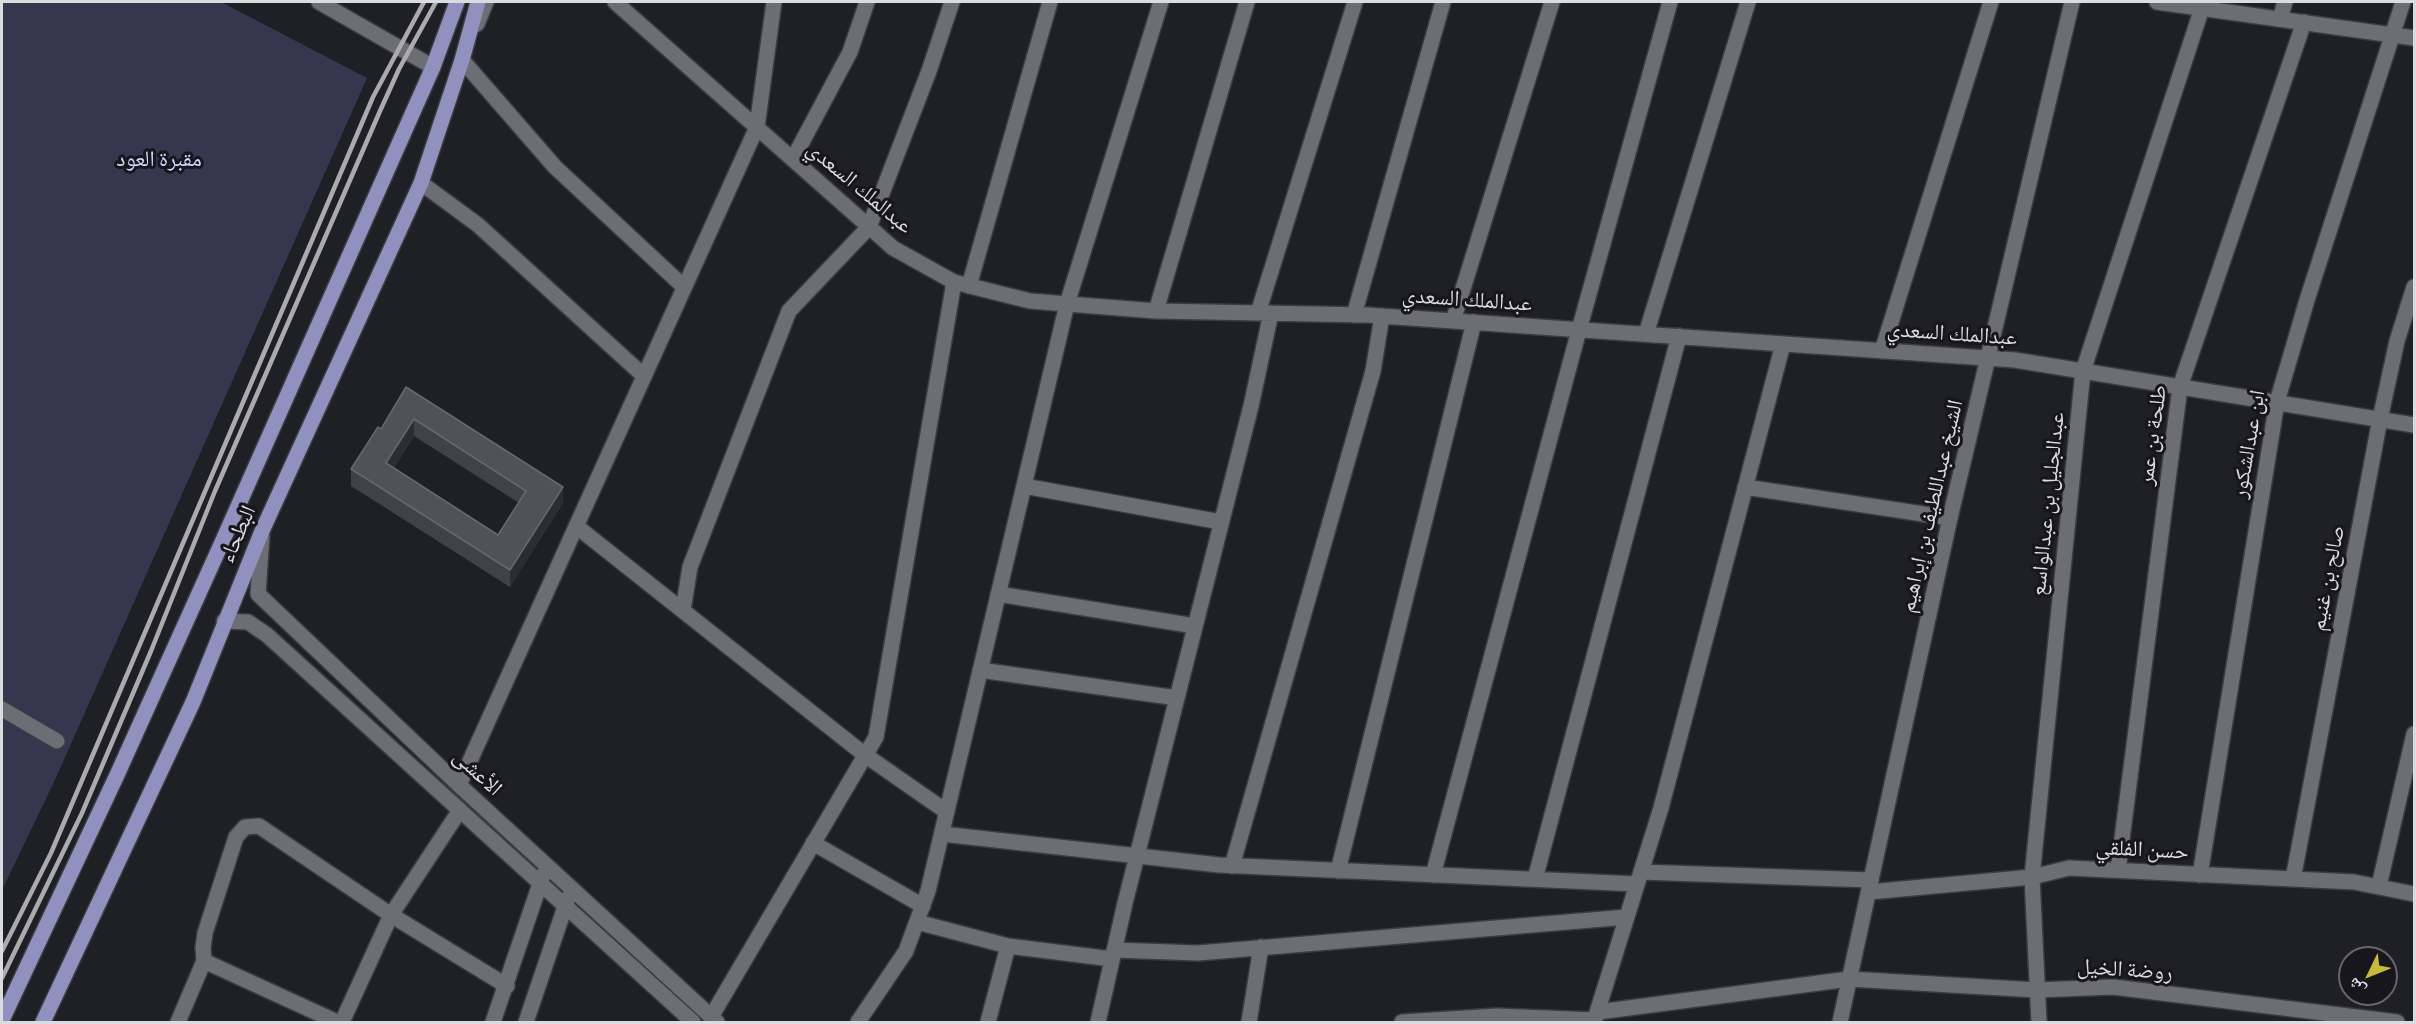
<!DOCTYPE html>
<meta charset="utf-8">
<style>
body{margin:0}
#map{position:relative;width:2416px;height:1024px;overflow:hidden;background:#1f1f26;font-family:Commissioner,"Noto Naskh Arabic",sans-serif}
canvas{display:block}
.frame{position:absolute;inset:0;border:3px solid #dbdce0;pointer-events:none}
.north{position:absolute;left:2338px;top:946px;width:60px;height:60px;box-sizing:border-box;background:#16161c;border:2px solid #65656a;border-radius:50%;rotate:227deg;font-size:16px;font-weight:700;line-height:24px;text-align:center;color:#dbdce0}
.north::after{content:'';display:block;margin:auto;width:21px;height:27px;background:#c8bb3b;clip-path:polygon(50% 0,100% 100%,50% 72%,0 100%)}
</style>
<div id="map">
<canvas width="2416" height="1024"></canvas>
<div class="frame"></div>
<div class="north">ش</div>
</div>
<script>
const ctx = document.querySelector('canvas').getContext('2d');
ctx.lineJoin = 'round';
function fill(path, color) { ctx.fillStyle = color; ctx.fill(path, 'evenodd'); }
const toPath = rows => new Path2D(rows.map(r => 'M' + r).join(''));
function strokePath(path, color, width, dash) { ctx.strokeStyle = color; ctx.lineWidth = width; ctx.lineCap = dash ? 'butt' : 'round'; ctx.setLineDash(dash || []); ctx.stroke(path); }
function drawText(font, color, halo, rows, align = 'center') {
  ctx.font = font + ' Commissioner,"Noto Naskh Arabic",sans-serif'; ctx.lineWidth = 6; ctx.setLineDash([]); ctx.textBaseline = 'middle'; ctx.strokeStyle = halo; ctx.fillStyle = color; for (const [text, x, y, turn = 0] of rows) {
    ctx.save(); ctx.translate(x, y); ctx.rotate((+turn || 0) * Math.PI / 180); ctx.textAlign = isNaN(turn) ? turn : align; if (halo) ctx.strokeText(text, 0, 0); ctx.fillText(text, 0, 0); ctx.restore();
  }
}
const green = toPath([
 [2,2,221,2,367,78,54,782,2,890]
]);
const street = toPath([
 [615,2,893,248,954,282,1030,301,1156,311,1367,315,2015,360,2414,425],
 [2280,19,2285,2],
 [462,60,555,167,684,287],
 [793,159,850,52,867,2],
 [421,183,478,225,644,376],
 [969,286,1050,2],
 [1156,311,1247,2],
 [1258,313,1355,2],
 [1354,315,1443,2],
 [1453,321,1552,2],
 [1646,334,1748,2],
 [1882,351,1991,2],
 [1024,486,1221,522],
 [1745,487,1950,518],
 [576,526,865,755,947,812],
 [998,594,1195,626],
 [683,610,690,567,789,311,869,227,929,71,952,2],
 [980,670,1177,698],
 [2,709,57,741],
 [459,785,757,127,774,2],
 [942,834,1219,865,1637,884],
 [813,843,923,906],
 [1232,866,1373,371,1382,316],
 [2118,870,2180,387,2304,22],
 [1338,871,1474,322],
 [1641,872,1871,880],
 [1433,875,1579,330,1670,2],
 [2200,875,2277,402,2307,300,2403,2],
 [1535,879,1679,336],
 [2293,879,2380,419,2397,341,2414,287],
 [2379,886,2414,734],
 [1869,892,2032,877,2069,868,2354,882,2414,894],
 [917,922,1008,946,1112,959],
 [1114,950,1198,953,1627,917],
 [204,961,337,1022],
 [1598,1012,1849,979,2037,990,2113,987,2397,1022],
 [711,1017,876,737,954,282],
 [178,1022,204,961,203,948,205,933,236,837,245,827,259,826,391,915,507,986],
 [342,1022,391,915,460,810],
 [858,1022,906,951,928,891,1067,304,1161,2],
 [988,1022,1008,946],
 [1098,1022,1125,903,1251,406,1271,313],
 [1249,1022,1261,947],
 [1402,1022,1497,1016,1595,1020],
 [1594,1022,1661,808,1783,344],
 [2039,1022,2032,877,2083,371,2202,8]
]);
const secondary = toPath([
 [319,2,433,67],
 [2157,2,2414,38],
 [477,24,486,2],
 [262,535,258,594,459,785,717,1022],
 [224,621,248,622,267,635,693,1022],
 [493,1022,543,875],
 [526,1022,568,898],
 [1840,1022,1950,518,2072,2]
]);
const primary = toPath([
 [2,1020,117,775,223,540,433,67,457,2],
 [43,1022,193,702,262,531,421,183,462,60,478,2]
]);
const rail = toPath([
 [2,951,51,853,373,97,424,2],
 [2,978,82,813,151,651,215,491,380,111,399,69,436,2]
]);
const wall = toPath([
 [406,387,563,503,510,587,351,486,351,469,381,429],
 [414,436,519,503,498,535,394,468]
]);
const shadedWall = toPath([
 [414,419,414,436,386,480,386,463],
 [563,487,563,503,510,587,510,570]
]);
const building = toPath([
 [406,387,563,487,510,570,351,469,378,427,381,429,406,387],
 [414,419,526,491,498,535,386,463,414,419]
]);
const parkNames = [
 ["مقبرة العود",159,159]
];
const streetNames = [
 ["عبدالملك السعدي",860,187,40],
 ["عبدالملك السعدي",1467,299,4],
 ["عبدالملك السعدي",1952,333,4],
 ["طلحة بن عمر",2152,435,-82],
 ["ابن عبدالشكور",2248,444,-80],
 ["عبدالجليل بن عبدالواسع",2047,504,-84],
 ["الشيخ عبداللطيف بن إبراهيم",1931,506,-77],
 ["البطحاء",237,534,-66],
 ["صالح بن غنيم",2327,578,-79],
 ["الأعشى",478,772,43],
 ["حسن الفلقي",2142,849,3],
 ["روضة الخيل",2125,969,4]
];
fill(green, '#36374f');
strokePath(street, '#3b3c41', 18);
strokePath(secondary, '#3b3c41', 18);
strokePath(primary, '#3b3c41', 18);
strokePath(street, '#6c6d75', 15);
strokePath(secondary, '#6c6d75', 15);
strokePath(primary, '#9091be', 15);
strokePath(rail, '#aaaaaf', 4.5);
fill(wall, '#414248');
fill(shadedWall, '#2c2d34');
fill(building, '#515259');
strokePath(building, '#67686e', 1.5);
drawText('22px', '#d5d6ff', '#16161c', parkNames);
drawText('22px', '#dbdce0', '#16161c', streetNames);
</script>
